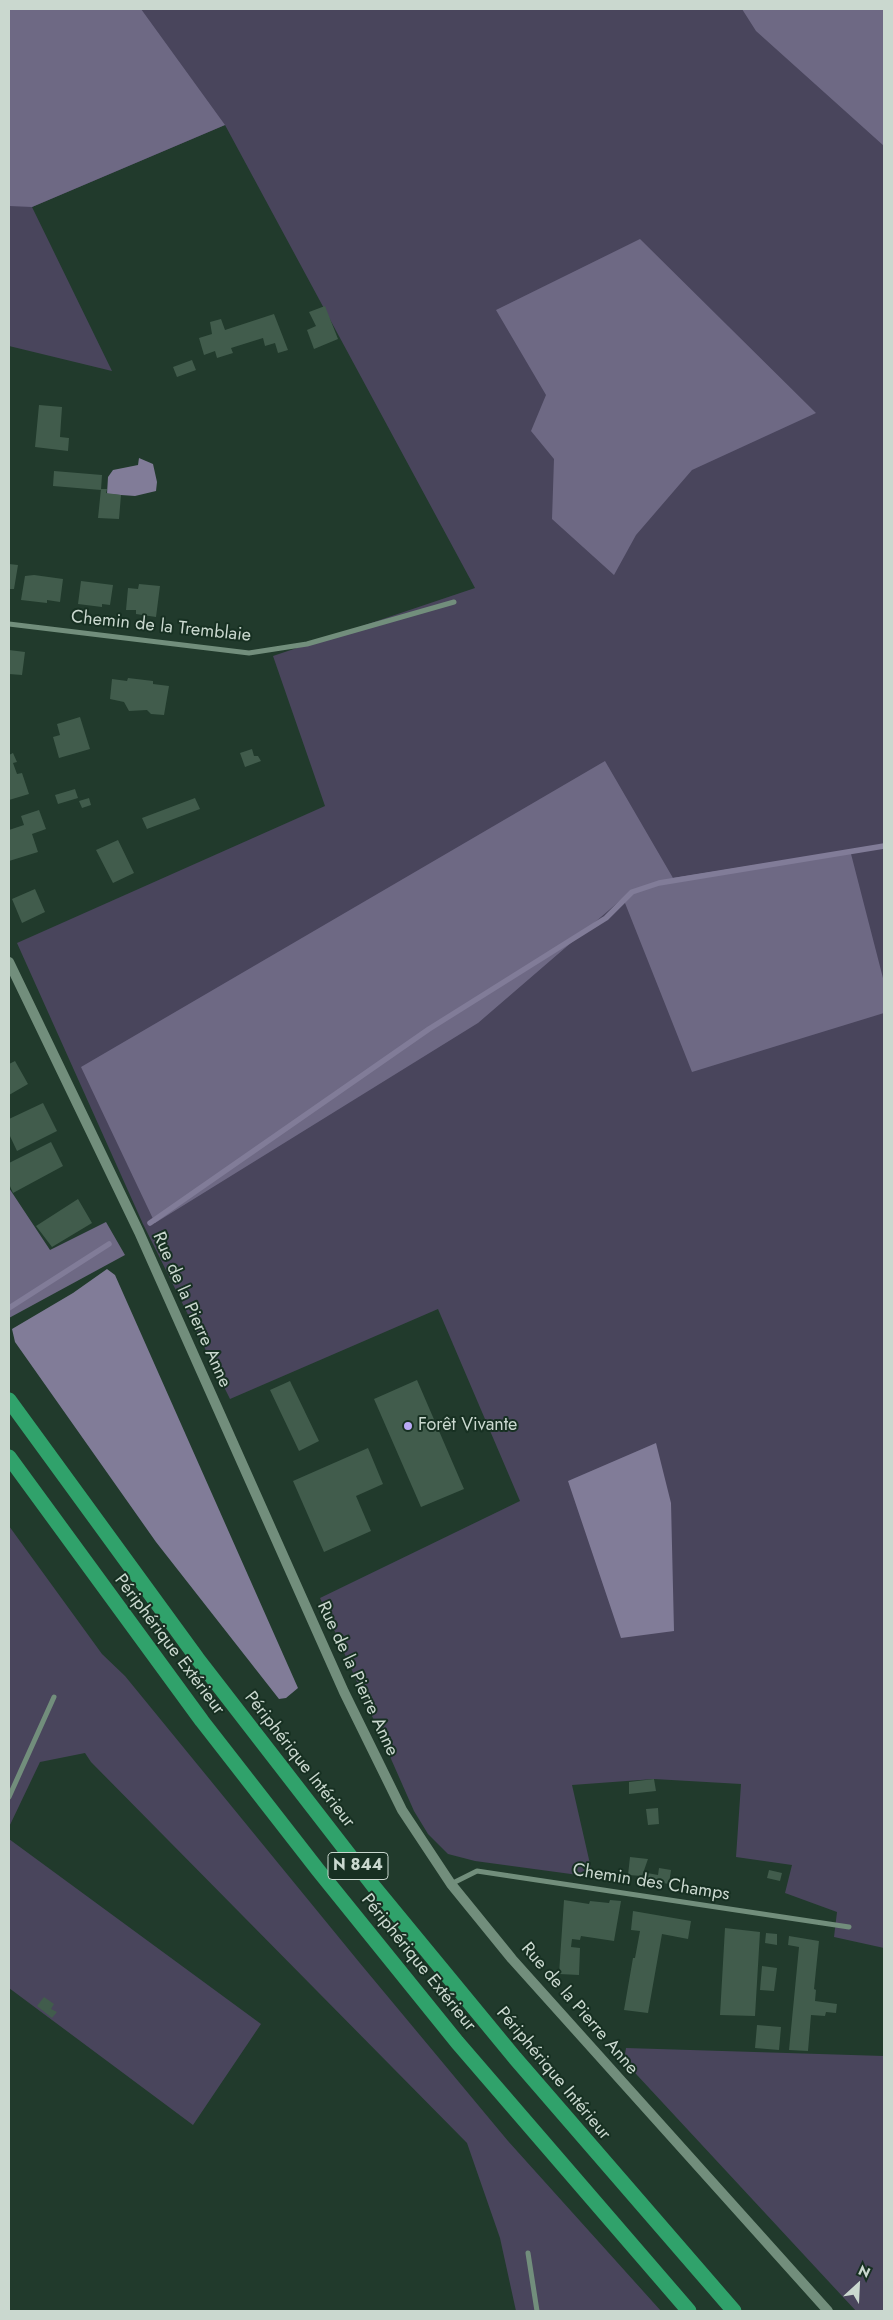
<!DOCTYPE html>
<meta charset="utf-8">
<style>
body{margin:0}
#map{position:relative;width:893px;height:2320px;overflow:hidden;background:#213a2c;font-family:Jost,sans-serif}
canvas{display:block}
.frame{position:absolute;inset:0;border:10px solid #cad8cf;pointer-events:none}
.north{position:absolute;left:833px;top:2260px;width:50px;height:50px;-webkit-text-stroke:4px #173022;paint-order:stroke;rotate:25deg;font-size:14px;font-weight:700;line-height:20px;text-align:center;color:#cad8cf}
.north::after{content:'';display:block;margin:auto;width:18px;height:22px;background:#cad8cf;clip-path:polygon(50% 0,100% 100%,50% 72%,0 100%)}
</style>
<div id="map">
<canvas width="893" height="2320"></canvas>
<div class="frame"></div>
<div class="north">N</div>
</div>
<script>
const ctx = document.querySelector('canvas').getContext('2d');
ctx.lineJoin = 'round';
function fill(path, color) { ctx.fillStyle = color; ctx.fill(path, 'evenodd'); }
const toPath = rows => new Path2D(rows.map(r => 'M' + r).join(''));
function strokePath(path, color, width, dash) { ctx.strokeStyle = color; ctx.lineWidth = width; ctx.lineCap = dash ? 'butt' : 'round'; ctx.setLineDash(dash || []); ctx.stroke(path); }
function drawText(font, color, halo, rows, align = 'center') {
  ctx.font = font + ' Jost,sans-serif'; ctx.lineWidth = 4; ctx.setLineDash([]); ctx.textBaseline = 'middle'; ctx.strokeStyle = halo; ctx.fillStyle = color; for (const [text, x, y, turn = 0] of rows) {
    ctx.save(); ctx.translate(x, y); ctx.rotate((+turn || 0) * Math.PI / 180); ctx.textAlign = isNaN(turn) ? turn : align; if (halo) ctx.strokeText(text, 0, 0); ctx.fillText(text, 0, 0); ctx.restore();
  }
}
const green = toPath([
 [9,9,884,9,884,1948,834,1937,837,1912,785,1893,792,1865,736,1857,741,1784,654,1779,572,1785,593,1877,475,1861,448,1854,428,1834,414,1811,320,1598,520,1501,438,1309,230,1399,143,1224,17,943,325,806,273,656,475,588,225,125,32,207,112,371,9,346],
 [9,1526,102,1654,125,1676,359,1962,508,2141,661,2311,516,2311,500,2238,467,2143,91,1762,85,1753,40,1762,9,1827],
 [9,1839,261,2024,193,2125,9,1988],
 [626,2048,884,2056,884,2311,856,2311,624,2061]
]);
const forest = toPath([
 [9,9,141,9,225,125,32,207,9,206],
 [742,9,884,9,884,146,756,31],
 [640,239,816,413,692,470,636,535,614,575,552,519,554,459,531,431,546,395,496,310],
 [605,761,673,878,850,850,884,982,884,1013,692,1072,623,898,478,1023,155,1223,81,1067],
 [9,1188,50,1250,106,1222,125,1255,9,1318]
]);
const water = toPath([
 [139,458,153,464,157,482,156,491,135,496,107,494,108,477,113,470,138,465],
 [107,1269,115,1275,298,1688,286,1698,279,1699,156,1542,15,1342,12,1329,73,1293],
 [656,1443,671,1503,674,1631,621,1638,568,1481]
]);
const stream = toPath([
 [150,1223,429,1029,606,918,632,892,659,883,884,846],
 [9,1308,109,1244]
]);
const building = toPath([
 [325,306,338,339,314,349,307,330,316,326,309,312],
 [274,314,288,350,278,353,275,343,265,346,263,338,231,348,233,353,217,358,215,351,204,355,199,338,212,334,210,322,221,319,225,330],
 [192,360,196,370,177,377,173,367],
 [39,405,62,407,60,437,69,438,68,451,35,447],
 [54,471,102,475,101,490,53,486],
 [101,489,107,489,106,493,121,495,119,519,98,518],
 [9,564,18,565,14,589,9,589],
 [34,575,63,579,60,602,47,600,47,603,21,600,25,576],
 [81,581,113,585,110,605,102,604,102,607,78,604],
 [139,584,160,586,156,617,136,614,136,610,126,610,128,588,138,589],
 [9,650,25,652,22,675,9,674],
 [128,678,153,681,153,684,169,686,164,715,151,714,147,710,129,711,124,702,110,699,112,679,127,681],
 [80,717,90,749,59,758,53,737,60,735,57,724],
 [252,749,254,756,258,756,261,761,245,767,240,753],
 [13,753,17,762,13,763,17,774,22,773,29,794,9,800,9,755],
 [75,789,78,798,58,804,55,795],
 [89,798,91,805,82,808,79,801],
 [195,798,200,809,147,829,142,818],
 [39,810,46,829,32,834,38,852,9,861,9,830,24,825,21,816],
 [118,840,134,873,113,883,96,850],
 [35,889,45,912,22,923,12,899],
 [15,1061,28,1084,9,1095,9,1064],
 [43,1103,57,1131,17,1151,9,1134,9,1119],
 [51,1142,63,1166,13,1193,9,1184,9,1163],
 [78,1199,92,1223,52,1247,36,1226],
 [417,1380,464,1489,421,1507,374,1399],
 [290,1381,319,1441,299,1451,270,1390],
 [368,1448,383,1484,356,1496,371,1531,324,1552,293,1481],
 [654,1779,656,1791,629,1794,629,1782],
 [658,1808,659,1824,648,1825,646,1809],
 [630,1857,648,1859,642,1876,628,1875],
 [659,1868,671,1870,669,1884,645,1880,647,1873,658,1875],
 [769,1870,782,1873,780,1881,767,1878],
 [564,1900,589,1904,590,1901,609,1903,610,1900,621,1901,614,1941,581,1936,580,1940,572,1939,571,1947,580,1948,579,1975,559,1974],
 [633,1911,691,1921,688,1939,662,1934,648,2013,624,2010,633,1958,635,1958,640,1931,631,1930],
 [725,1928,760,1932,755,2016,720,2015],
 [766,1933,777,1934,777,1945,765,1943],
 [789,1936,819,1941,814,1989,816,1990,815,2001,837,2004,836,2013,826,2012,825,2016,811,2015,808,2051,789,2050,799,1947,788,1945],
 [762,1966,777,1968,774,1991,760,1990],
 [44,1997,54,2004,51,2009,57,2012,52,2018,37,2006],
 [757,2025,781,2027,779,2050,755,2048]
]);
const street = toPath([
 [9,624,249,653,307,644,454,602],
 [9,1797,54,1697],
 [451,1884,477,1871,849,1927],
 [528,2253,537,2311]
]);
const secondary = toPath([
 [9,962,139,1232,344,1692,402,1810,451,1884,512,1959,828,2311]
]);
const highway = toPath([
 [9,1400,197,1658,375,1888,515,2058,734,2311],
 [9,1457,202,1721,318,1870,457,2042,689,2311]
]);
const markers = [
 [408,1426,5,"#baaaf6"]
];
const shields = [
 [358,1866,60]
];
const shieldNames = [
 ["N 844",358,1866]
];
const streetNames = [
 ["Chemin de la Tremblaie",161,627,6],
 ["Rue de la Pierre Anne",191,1310,66],
 ["Périphérique Extérieur",169,1645,53],
 ["Rue de la Pierre Anne",357,1679,65],
 ["Périphérique Intérieur",299,1760,52],
 ["Chemin des Champs",651,1883,9],
 ["Périphérique Extérieur",418,1963,51],
 ["Rue de la Pierre Anne",579,2009,49],
 ["Périphérique Intérieur",553,2074,50]
];
const poiNames = [
 ["Forêt Vivante",418,1426]
];
fill(green, '#49455c');
fill(forest, '#6e6984');
fill(water, '#817c98');
strokePath(stream, '#817c98', 5.5);
fill(building, '#415c4c');
strokePath(street, '#728e7c', 5);
strokePath(secondary, '#728e7c', 10);
strokePath(highway, '#30a26b', 15);
for (const [x, y, r, color] of markers) { const dot = new Path2D(); dot.arc(x, y, r, 0, 2 * Math.PI); ctx.fillStyle = color; ctx.fill(dot); strokePath(dot, '#173022', 2); }
for (const [x, y, w] of shields) { const box = new Path2D(); box.roundRect(x - w / 2, y - 13.5, w, 27, 4); ctx.fillStyle = '#173022'; ctx.fill(box); strokePath(box, '#cad8cf', 1); }
drawText('bold 16px', '#cad8cf', null, shieldNames);
drawText('18px', '#cad8cf', '#173022', streetNames);
drawText('18px', '#cad8cf', '#173022', poiNames, 'left');
</script>
